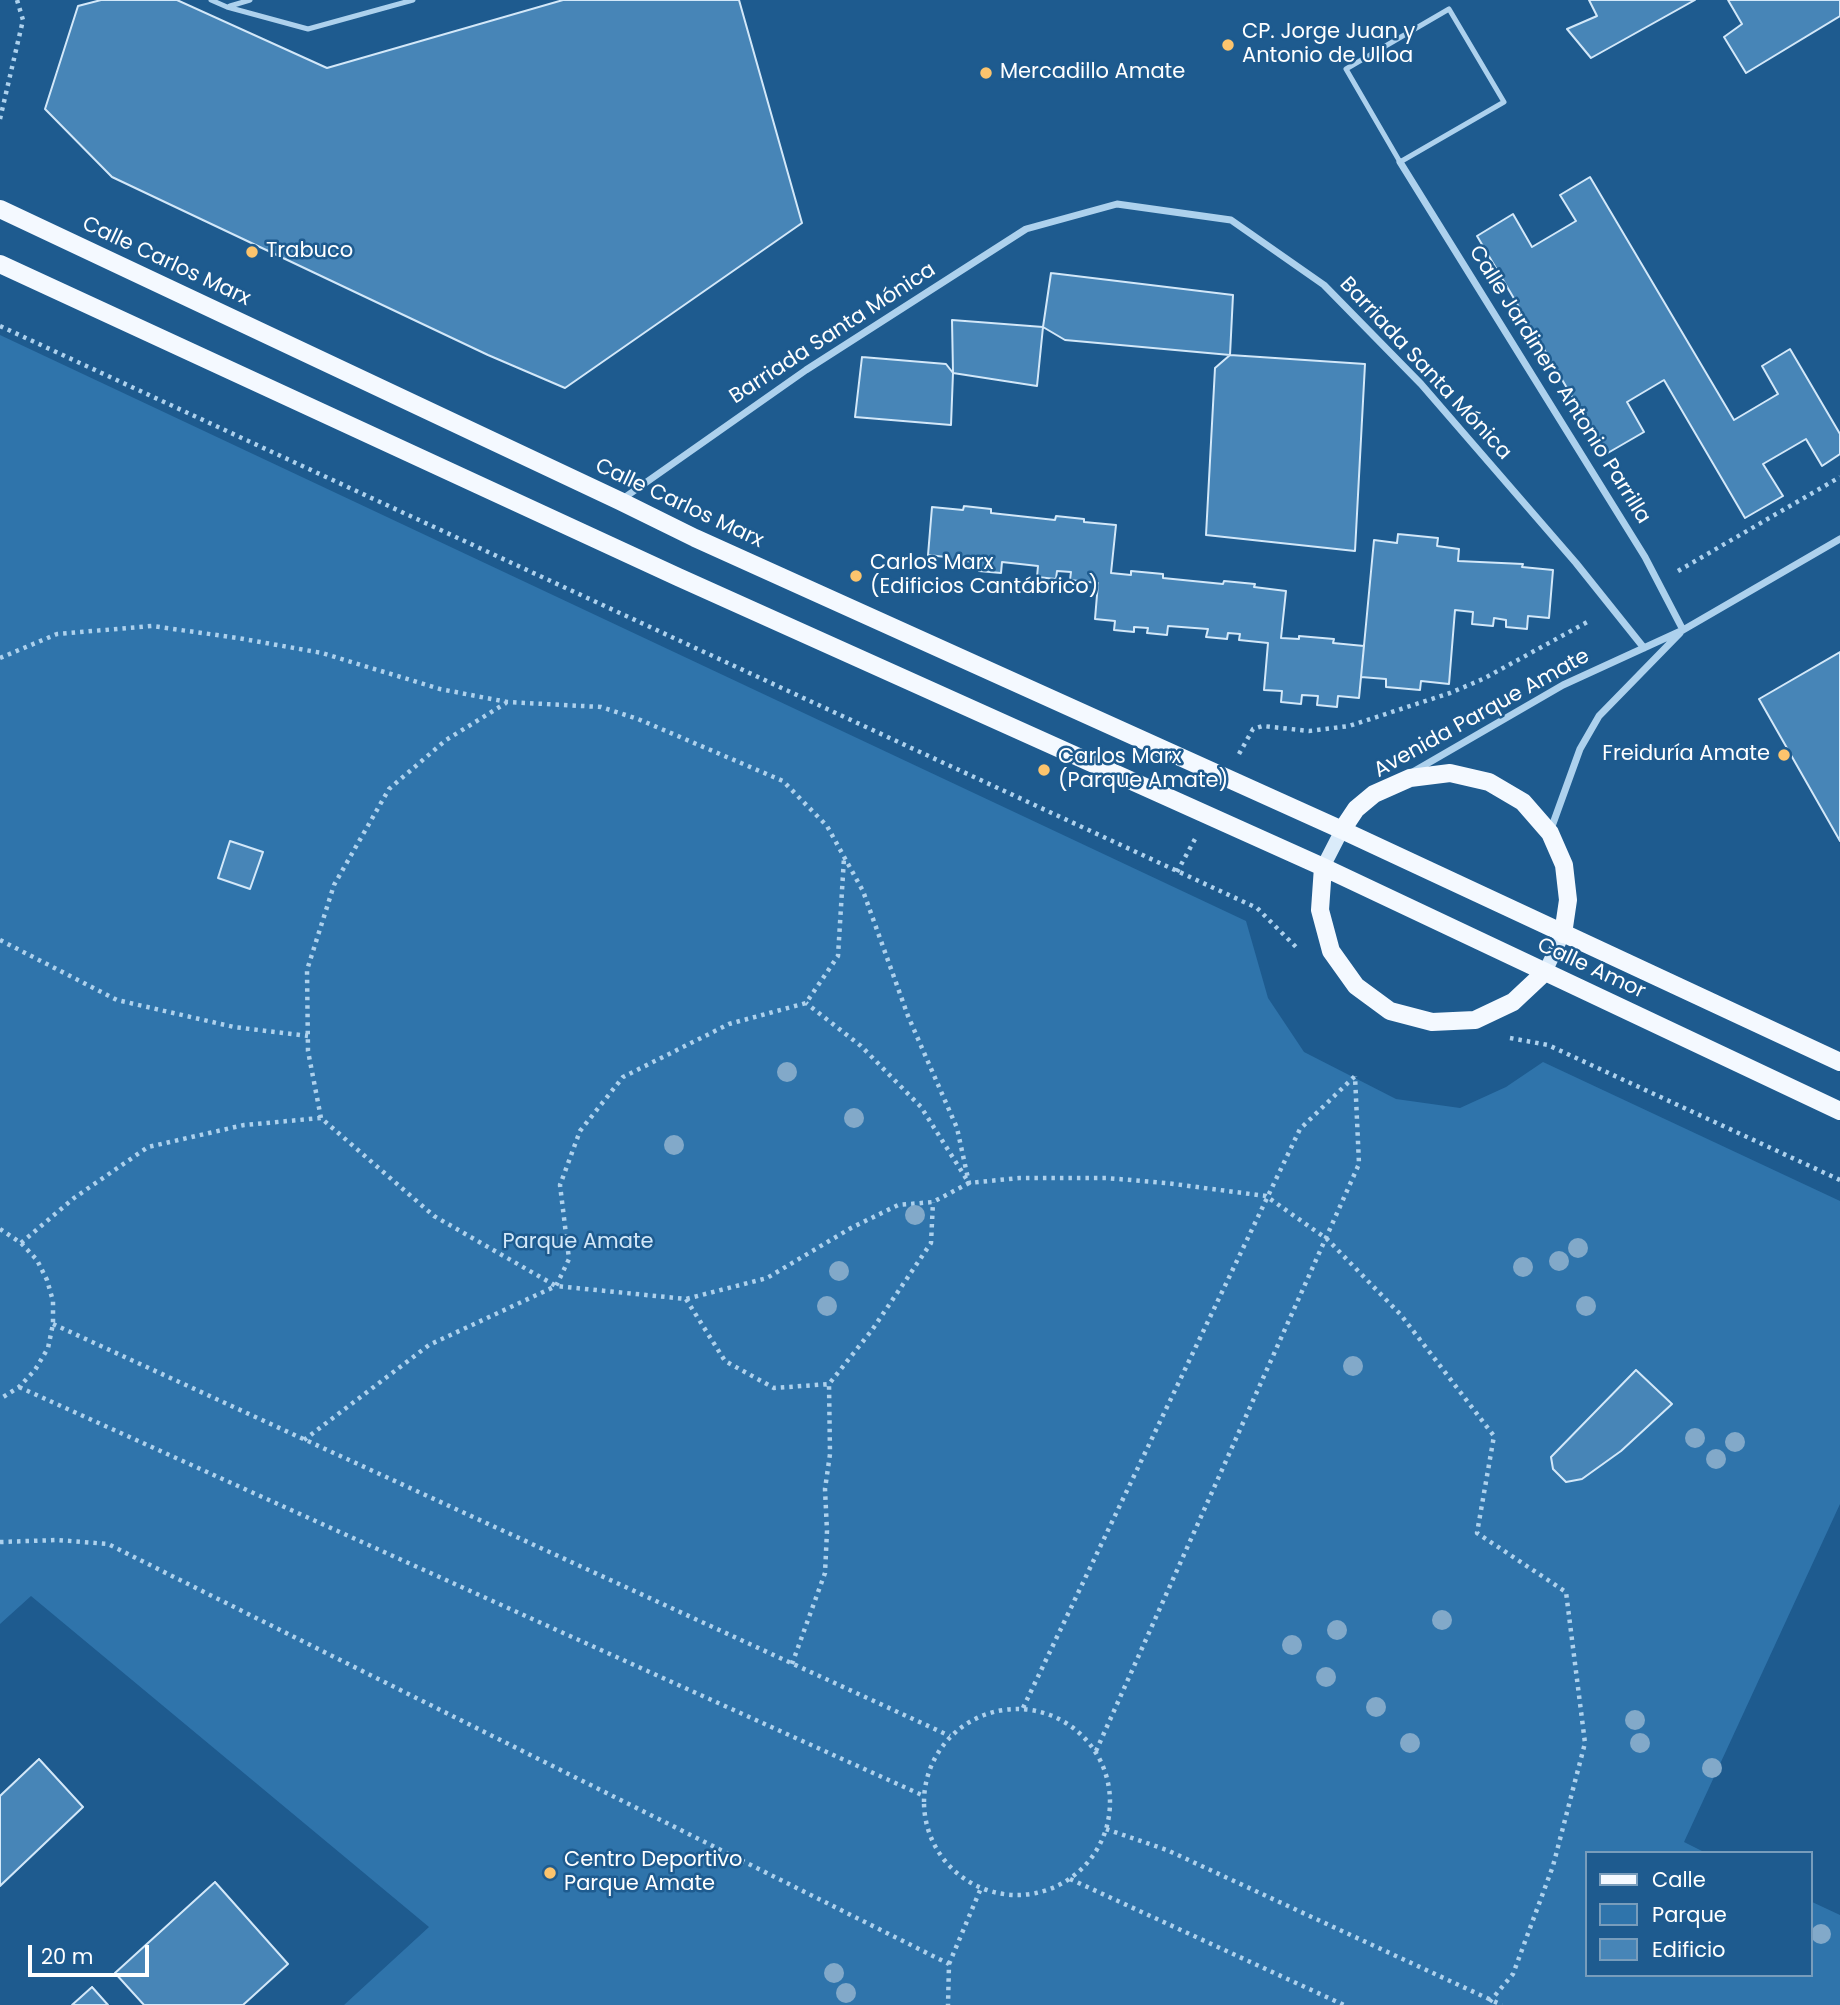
<!DOCTYPE html>
<meta charset="utf-8">
<style>
body{margin:0}
#map{position:relative;width:1840px;height:2005px;overflow:hidden;background:#1e5b8f;font-family:Poppins,sans-serif}
canvas{display:block}
.legend{position:absolute;left:1585px;top:1851px;width:228px;height:126px;box-sizing:border-box;background:#1e5b8f;border:2px solid #789dbc;margin:0;padding:9px 12px;list-style:none;font-size:21px;color:#fff}
.legend li{display:flex;align-items:center;gap:14px;height:35px}
.legend b{width:35px;border:2px solid #789dbc}
.scale{position:absolute;left:28px;top:1945px;width:121px;height:32px;box-sizing:border-box;border:4px solid #fff;border-top:0;padding-left:9px;font-size:21px;line-height:24px;white-space:nowrap;color:#fff;-webkit-text-stroke:5px #1e5b8f;paint-order:stroke}
</style>
<div id="map">
<canvas width="1840" height="2005"></canvas>
<ul class="legend">
<li><b style="height:9px;background:#f4f9ff"></b>Calle</li>
<li><b style="height:19px;background:#2f74ab"></b>Parque</li>
<li><b style="height:19px;background:#4785b7"></b>Edificio</li>
</ul>
<div class="scale">20 m</div>
</div>
<script>
const ctx = document.querySelector('canvas').getContext('2d');
ctx.lineJoin = 'round';
function fill(path, color) { ctx.fillStyle = color; ctx.fill(path, 'evenodd'); }
const toPath = rows => new Path2D(rows.map(r => 'M' + r).join(''));
function strokePath(path, color, width, dash) { ctx.strokeStyle = color; ctx.lineWidth = width; ctx.lineCap = dash ? 'butt' : 'round'; ctx.setLineDash(dash || []); ctx.stroke(path); }
function drawText(font, color, halo, rows, align = 'center') {
  ctx.font = font + ' Poppins,sans-serif'; ctx.lineWidth = 5; ctx.setLineDash([]); ctx.textBaseline = 'middle'; ctx.strokeStyle = halo; ctx.fillStyle = color; for (const [text, x, y, turn = 0] of rows) {
    ctx.save(); ctx.translate(x, y); ctx.rotate((+turn || 0) * Math.PI / 180); ctx.textAlign = isNaN(turn) ? turn : align; if (halo) ctx.strokeText(text, 0, 0); ctx.fillText(text, 0, 0); ctx.restore();
  }
}
const green = toPath([
 [0,335,1246,921,1268,998,1304,1052,1396,1099,1460,1108,1506,1087,1543,1062,1840,1201,1840,1504,1684,1842,1706,1853,1586,1853,1586,1975,1810,1975,1810,1901,1840,1915,1840,2005,344,2005,429,1927,31,1596,0,1624]
]);
const building = toPath([
 [101,0,177,0,327,68,563,0,739,0,802,223,565,388,488,355,112,177,45,109,78,6,101,0],
 [1589,0,1695,0,1591,58,1567,29,1597,16,1589,0],
 [1728,0,1840,0,1840,16,1746,73,1724,37,1742,24,1728,0],
 [1590,177,1734,420,1778,394,1762,366,1790,349,1840,434,1840,454,1822,466,1806,439,1763,464,1783,496,1745,518,1664,380,1627,402,1644,432,1606,454,1477,236,1513,214,1532,247,1576,221,1560,195,1590,177],
 [1051,273,1233,295,1230,355,1065,340,1043,327,1051,273],
 [952,320,1043,327,1037,386,953,373,952,320],
 [1230,355,1365,364,1355,551,1206,535,1215,368,1230,355],
 [862,357,946,364,953,373,951,425,855,417,862,357],
 [964,506,991,509,991,513,1055,520,1056,516,1084,519,1084,522,1116,525,1111,573,1131,575,1131,571,1163,574,1163,578,1223,584,1224,581,1255,584,1254,587,1286,591,1281,638,1299,639,1299,636,1334,639,1333,643,1364,646,1359,698,1338,696,1337,707,1317,705,1318,696,1302,695,1301,704,1281,702,1282,691,1264,690,1268,643,1239,640,1240,634,1228,633,1227,639,1206,637,1208,629,1168,626,1167,635,1147,633,1148,628,1134,627,1134,632,1114,630,1115,621,1095,619,1098,583,1070,580,1071,572,1057,571,1056,579,1037,577,1038,566,1002,562,1001,573,979,571,980,562,964,561,964,568,945,566,946,557,928,555,932,507,963,510,964,506],
 [1398,534,1438,538,1437,546,1459,549,1458,561,1523,564,1522,567,1553,570,1549,618,1528,616,1527,629,1506,627,1506,620,1494,618,1493,626,1472,624,1473,612,1455,610,1449,684,1421,681,1420,690,1386,687,1386,679,1361,677,1374,540,1397,543,1398,534],
 [1840,652,1840,841,1759,699,1840,652],
 [230,841,263,852,250,889,218,878,230,841],
 [1636,1370,1672,1404,1621,1451,1582,1479,1566,1482,1553,1469,1551,1457,1636,1370],
 [39,1759,83,1807,0,1886,0,1796,39,1759],
 [215,1882,288,1964,243,2005,144,2005,115,1973,215,1882],
 [92,1987,108,2005,72,2005,92,1987]
]);
const path = toPath([
 [0,119,23,20,17,0],
 [0,326,1257,908,1299,950],
 [1678,571,1840,477],
 [0,658,57,634,152,626,238,638,322,653,440,689,507,702,601,707,638,719,783,781,827,826,863,891,908,1016,957,1128,969,1183,1019,1178,1106,1178,1166,1183,1266,1196,1327,1239,1401,1315,1494,1436,1477,1533,1566,1592,1585,1743,1553,1866,1513,1974,1487,2005],
 [1239,754,1253,729,1263,726,1309,731,1349,726,1450,693,1483,679,1591,620],
 [1177,872,1195,839],
 [0,940,117,1000,234,1027,308,1036],
 [1510,1038,1548,1045,1840,1180],
 [321,1118,308,1051,307,970,334,885,389,789,446,740,506,703],
 [0,1229,21,1243,37,1260,47,1280,53,1301,53,1324,48,1348,35,1370,19,1387,0,1399],
 [21,1243,74,1198,148,1147,244,1125,321,1118,434,1216,556,1286,686,1299,767,1278,851,1228,898,1205,933,1202,969,1183,921,1107,861,1046,806,1003],
 [686,1299,725,1361,774,1388,829,1384,872,1330,931,1243,933,1202],
 [53,1324,950,1736],
 [19,1387,924,1796],
 [304,1440,429,1345,556,1286,569,1259,560,1185,580,1131,623,1077,729,1024,806,1003,838,956,844,858],
 [0,1542,57,1540,108,1544,949,1964,948,2005],
 [792,1664,825,1573,827,1531,825,1489,830,1454,829,1384],
 [1023,1708,1300,1129,1355,1076],
 '924 1802a93 93 0 1 1 186 0a93 93 0 1 1-186 0Z',
 [1096,1751,1359,1164,1355,1076],
 [1106,1829,1167,1850,1502,2005],
 [1070,1879,1344,2005],
 [949,1964,981,1888]
]);
const service = toPath([
 [211,0,227,7,308,29,413,0],
 [230,6,250,0],
 [1449,9,1504,102,1400,162,1346,69,1449,9]
]);
const minor = toPath([
 [1400,162,1645,557,1683,630],
 [621,500,806,370,1026,229,1117,204,1231,220,1324,285,1421,384,1576,563,1644,648],
 [1411,773,1563,685,1683,630,1840,539],
 [1551,829,1580,749,1599,716,1680,633]
]);
const secondary = toPath([
 [1323,867,1342,830],
 [1545,972,1563,934]
]);
const primary = toPath([
 [0,209,620,501,695,538,1342,830,1840,1062],
 [0,264,678,577,1323,867,1840,1111],
 [1342,830,1356,809,1374,794,1410,778,1450,773,1489,782,1523,802,1550,833,1564,865,1568,900,1563,934],
 [1323,867,1320,910,1331,951,1356,986,1390,1011,1432,1022,1475,1020,1513,1002,1545,972]
]);
const trees = [
 [787,1072],
 [854,1118],
 [674,1145],
 [915,1215],
 [1578,1248],
 [1559,1261],
 [1523,1267],
 [839,1271],
 [827,1306],
 [1586,1306],
 [1353,1366],
 [1695,1438],
 [1735,1442],
 [1716,1459],
 [1442,1620],
 [1337,1630],
 [1292,1645],
 [1326,1677],
 [1376,1707],
 [1635,1720],
 [1410,1743],
 [1640,1743],
 [1712,1768],
 [1821,1934],
 [834,1973],
 [846,1993]
];
const markers = [
 [1228,45,7,"#fcc46d"],
 [986,73,7,"#fcc46d"],
 [252,252,7,"#fcc46d"],
 [856,576,7,"#fcc46d"],
 [1784,755,7,"#fcc46d"],
 [1044,770,7,"#fcc46d"],
 [550,1873,7,"#fcc46d"]
];
const poiNames = [
 ["CP. Jorge Juan y",1242,33],
 ["Antonio de Ulloa",1242,57],
 ["Mercadillo Amate",1000,73],
 ["Trabuco",266,252],
 ["Carlos Marx",870,564],
 ["(Edificios Cantábrico)",870,588],
 ["Freiduría Amate",1770,755,"right"],
 ["Carlos Marx",1058,758],
 ["(Parque Amate)",1058,782],
 ["Centro Deportivo",564,1861],
 ["Parque Amate",564,1885]
];
const streetNames = [
 ["Calle Carlos Marx",166,262,25],
 ["Barriada Santa Mónica",833,334,-33],
 ["Barriada Santa Mónica",1425,369,47],
 ["Calle Jardinero Antonio Parrilla",1559,385,58],
 ["Calle Carlos Marx",679,504,25],
 ["Avenida Parque Amate",1482,714,-29],
 ["Calle Amor",1591,969,25]
];
const parkNames = [
 ["Parque Amate",578,1243]
];
fill(green, '#2f74ab');
fill(building, '#4785b7');
strokePath(building, '#d3e8f9', 2);
strokePath(path, '#add1ed', 4.5, [3.5, 5]);
strokePath(service, '#add1ed', 5);
strokePath(minor, '#add1ed', 7);
strokePath(secondary, '#daebfa', 14);
strokePath(primary, '#f4f9ff', 18);
ctx.fillStyle = '#82a9c9';
for (const [x, y] of trees) { ctx.beginPath(); ctx.arc(x, y, 10, 0, 2 * Math.PI); ctx.fill(); }
for (const [x, y, r, color] of markers) { const dot = new Path2D(); dot.arc(x, y, r, 0, 2 * Math.PI); ctx.fillStyle = color; ctx.fill(dot); strokePath(dot, '#1e5b8f', 2.5); }
drawText('21px', '#fff', '#1e5b8f', poiNames, 'left');
drawText('21px', '#fff', '#1e5b8f', streetNames);
drawText('21px', '#d3e8f9', '#1e5b8f', parkNames);
</script>
